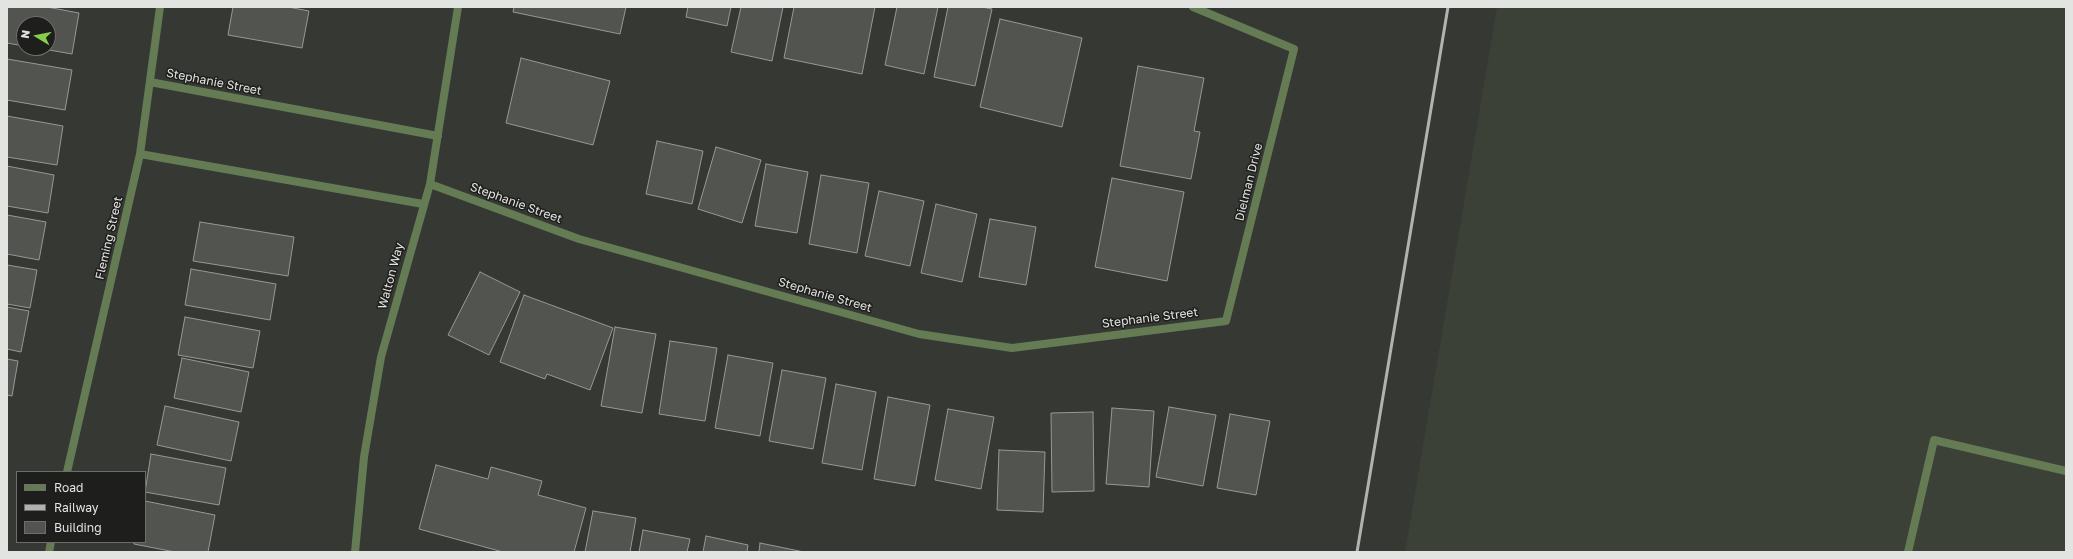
<!DOCTYPE html>
<style>
body{margin:0}
#map{position:relative;width:2073px;height:559px;overflow:hidden;background:#363834;font-family:"Golos Text",sans-serif}
canvas{display:block}
.frame{position:absolute;inset:0;border:8px solid #e2e4e1;pointer-events:none}
.legend{position:absolute;left:16px;top:471px;width:130px;height:72px;box-sizing:border-box;background:#1e1f1d;border:1px solid #6c6e6b;margin:0;padding:5px 7px;list-style:none;font-size:12px;color:#e2e4e1}
.legend li{display:flex;align-items:center;gap:8px;height:20px}
.legend b{width:20px;border:1px solid #6c6e6b}
.north{position:absolute;left:16px;top:16px;width:40px;height:40px;box-sizing:border-box;background:#1e1f1d;border:1px solid #6c6e6b;border-radius:50%;rotate:280deg;font-size:11px;font-weight:700;line-height:16px;text-align:center;color:#e2e4e1}
.north::after{content:'';display:block;margin:auto;width:14px;height:18px;background:#88cf49;clip-path:polygon(50% 0,100% 100%,50% 72%,0 100%)}
</style>
<div id="map">
<canvas width="2073" height="559"></canvas>
<div class="frame"></div>
<ul class="legend">
<li><b style="height:5px;background:#647b54"></b>Road</li>
<li><b style="height:5px;background:#b1b3b0"></b>Railway</li>
<li><b style="height:11px;background:#51544f"></b>Building</li>
</ul>
<div class="north">N</div>
</div>
<script>
const ctx = document.querySelector('canvas').getContext('2d');
ctx.lineJoin = 'round';
function fill(path, color) { ctx.fillStyle = color; ctx.fill(path, 'evenodd'); }
const toPath = rows => new Path2D(rows.map(r => 'M' + r).join(''));
function strokePath(path, color, width, dash) { ctx.strokeStyle = color; ctx.lineWidth = width; ctx.lineCap = dash ? 'butt' : 'round'; ctx.setLineDash(dash || []); ctx.stroke(path); }
function drawText(font, color, halo, rows, align = 'center') {
  ctx.font = font + ' "Golos Text",sans-serif'; ctx.lineWidth = 3; ctx.setLineDash([]); ctx.textBaseline = 'middle'; ctx.strokeStyle = halo; ctx.fillStyle = color; for (const [text, x, y, turn = 0] of rows) {
    ctx.save(); ctx.translate(x, y); ctx.rotate((+turn || 0) * Math.PI / 180); ctx.textAlign = isNaN(turn) ? turn : align; if (halo) ctx.strokeText(text, 0, 0); ctx.fillText(text, 0, 0); ctx.restore();
  }
}
const built = toPath([
 [1497,7,2066,8,2066,552,1405,552]
]);
const building = toPath([
 [7,7,47,7,79,13,72,54,38,48,48,48,48,24,24,24,24,46,7,43,7,7],
 [233,7,288,7,309,11,302,48,228,35,233,7],
 [514,7,626,7,620,34,513,12,514,7],
 [688,7,731,7,727,26,686,17,688,7],
 [741,7,783,7,772,61,731,52,741,7],
 [794,7,875,7,862,74,784,58,794,7],
 [897,7,938,7,924,74,885,65,897,7],
 [948,7,982,7,992,9,975,86,934,77,948,7],
 [1000,19,1082,38,1062,127,980,107,1000,19],
 [521,58,610,81,593,145,506,123,521,58],
 [7,59,72,70,65,110,7,100,7,59],
 [1138,66,1204,78,1194,131,1200,132,1191,179,1120,166,1138,66],
 [7,116,63,126,57,165,7,157,7,116],
 [657,141,703,151,692,204,646,194,657,141],
 [716,147,761,160,742,223,698,209,716,147],
 [766,164,808,172,797,233,755,226,766,164],
 [7,166,54,175,48,213,7,206,7,166],
 [821,175,869,183,857,253,809,244,821,175],
 [1112,178,1184,192,1167,281,1095,267,1112,178],
 [879,191,924,201,910,266,865,256,879,191],
 [936,204,977,214,962,282,921,273,936,204],
 [7,215,46,222,39,260,7,254,7,215],
 [990,219,1036,227,1026,285,979,277,990,219],
 [200,222,294,237,288,276,193,261,200,222],
 [7,265,37,270,30,308,7,304,7,265],
 [191,269,276,284,270,320,185,305,191,269],
 [480,272,520,292,489,355,448,335,480,272],
 [524,295,613,328,590,390,547,374,545,379,500,362,524,295],
 [7,307,29,311,21,352,7,349,7,307],
 [185,317,260,331,253,368,178,355,185,317],
 [615,327,656,334,642,413,601,406,615,327],
 [670,341,717,348,705,421,659,414,670,341],
 [728,355,773,363,760,436,715,428,728,355],
 [182,358,249,372,241,412,174,398,182,358],
 [7,359,18,361,12,396,7,395,7,359],
 [782,370,826,378,813,449,769,441,782,370],
 [836,384,876,392,862,470,822,463,836,384],
 [888,397,930,405,915,486,874,479,888,397],
 [165,406,239,422,231,461,157,445,165,406],
 [1169,407,1216,415,1203,486,1156,477,1169,407],
 [1112,408,1154,411,1149,487,1106,484,1112,408],
 [948,409,994,417,981,489,935,480,948,409],
 [1093,412,1094,491,1052,492,1051,413,1093,412],
 [1230,414,1270,421,1256,495,1217,488,1230,414],
 [999,450,1045,452,1043,512,997,510,999,450],
 [151,454,226,468,219,505,145,492,151,454],
 [436,465,488,479,491,467,542,481,538,495,586,508,574,552,503,552,419,529,436,465],
 [145,501,215,515,208,552,175,552,134,544,134,542,145,542,145,501],
 [593,511,636,518,630,552,585,552,593,511],
 [643,530,690,539,687,552,639,552,643,530],
 [706,536,748,545,747,552,703,552,706,536],
 [760,543,804,552,759,552,760,543]
]);
const service = toPath([
 [1908,552,1934,440,2066,471]
]);
const minor = toPath([
 [150,82,438,136],
 [140,154,423,204],
 [430,184,579,239,919,334,1012,348,1226,321,1294,49,1193,7],
 [67,472,140,154,160,7],
 [49,552,51,542],
 [355,552,364,457,381,357,430,184,458,7]
]);
const rail = toPath([
 [1357,552,1448,7]
]);
const streetNames = [
 ["Stephanie Street",214,82,11],
 ["Dielman Drive",1249,182,-76],
 ["Stephanie Street",516,203,20],
 ["Fleming Street",109,238,-77],
 ["Walton Way",391,276,-75],
 ["Stephanie Street",825,295,16],
 ["Stephanie Street",1150,318,-7]
];
fill(built, '#3b4137');
fill(building, '#51544f');
strokePath(building, '#969994', 1);
strokePath(service, '#647b54', 8);
strokePath(minor, '#647b54', 8);
strokePath(rail, '#b1b3b0', 3);
drawText('12px', '#e2e4e1', '#1e1f1d', streetNames);
</script>
